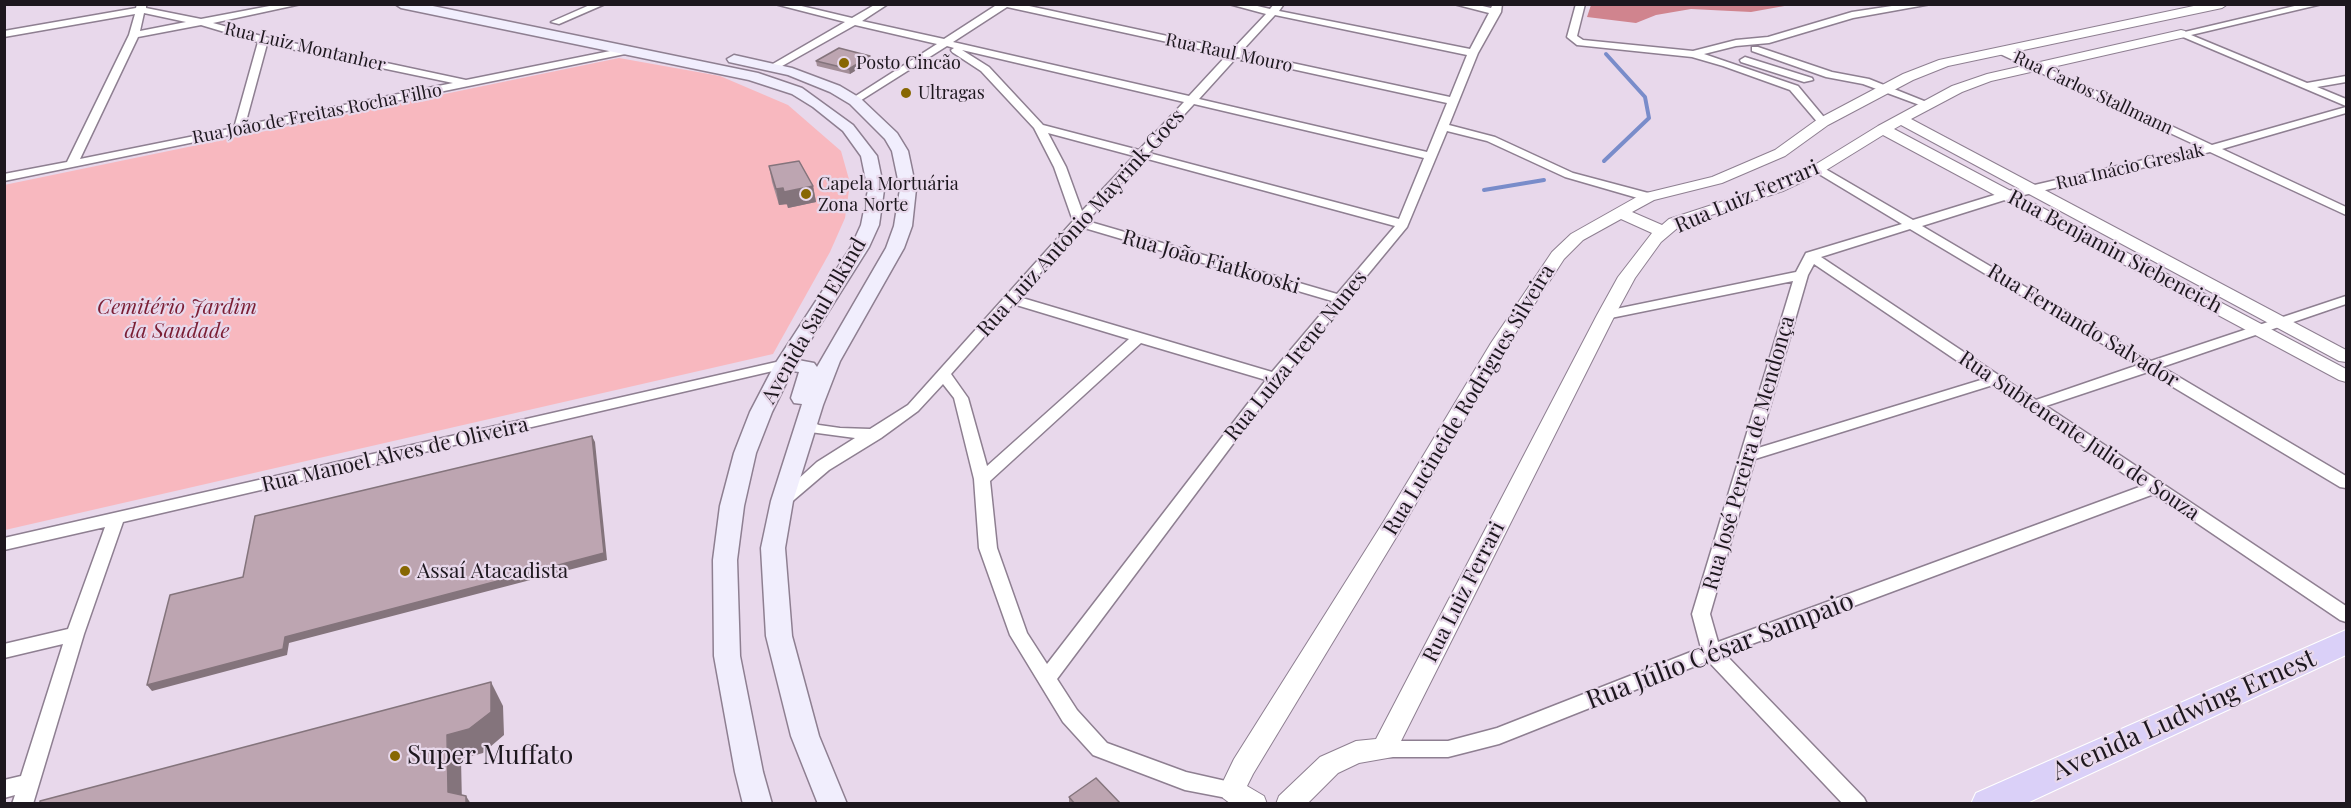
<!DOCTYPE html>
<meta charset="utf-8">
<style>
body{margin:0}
#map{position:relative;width:2351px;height:808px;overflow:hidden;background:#e8d8eb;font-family:"Playfair Display",serif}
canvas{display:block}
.frame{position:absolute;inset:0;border:6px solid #1d171e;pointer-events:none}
</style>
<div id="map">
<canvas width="2351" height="808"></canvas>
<div class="frame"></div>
</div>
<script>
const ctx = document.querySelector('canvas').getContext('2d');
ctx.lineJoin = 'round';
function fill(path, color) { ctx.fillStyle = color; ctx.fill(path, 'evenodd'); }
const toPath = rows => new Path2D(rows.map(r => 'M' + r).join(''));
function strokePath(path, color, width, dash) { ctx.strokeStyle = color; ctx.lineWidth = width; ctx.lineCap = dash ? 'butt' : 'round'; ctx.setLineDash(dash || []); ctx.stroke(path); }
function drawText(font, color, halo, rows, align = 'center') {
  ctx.font = font + ' "Playfair Display",serif'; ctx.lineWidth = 4.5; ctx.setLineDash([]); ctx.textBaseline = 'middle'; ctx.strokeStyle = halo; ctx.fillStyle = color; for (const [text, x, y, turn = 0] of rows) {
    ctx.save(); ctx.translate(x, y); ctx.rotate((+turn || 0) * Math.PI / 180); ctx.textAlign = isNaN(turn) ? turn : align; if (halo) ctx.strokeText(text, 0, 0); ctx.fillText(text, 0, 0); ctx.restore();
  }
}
const green = toPath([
 [619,58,720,76,788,105,841,151,850,183,845,218,830,252,773,354,5,530,4,185]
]);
const forest = toPath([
 [1591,5,1591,4,1790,5,1751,12,1691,9,1656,15,1636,23,1587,17]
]);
const stream = toPath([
 [1604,161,1649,118,1645,97,1606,54],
 [1484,190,1544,180]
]);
const minor = toPath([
 [137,4,146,4,146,8,201,19,280,4,301,4,213,23,265,37,466,80,630,47,635,50,630,53,4,181,4,174,67,162,129,35,135,14,4,37,4,31,136,8,137,4],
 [144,13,186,22,140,31,144,13],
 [201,25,258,42,234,128,80,159,138,37,201,25],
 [267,44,453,83,245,125,267,44],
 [592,4,605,4,559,24,551,22,592,4],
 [775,4,793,4,852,18,876,4,888,4,862,21,944,39,998,4,1020,4,1232,50,1266,14,1229,4,1249,4,1270,9,1274,4,1284,4,1279,11,1470,49,1489,13,1454,4,1474,4,1491,8,1493,4,1502,4,1501,12,1478,53,1449,125,1495,137,1573,173,1652,194,1654,197,1648,201,1565,177,1487,141,1447,131,1407,227,1280,381,1057,679,1077,710,1107,743,1186,772,1239,784,1242,790,1239,796,1232,799,1185,790,1093,755,1063,722,1010,635,979,548,974,479,954,398,943,384,918,411,881,438,829,470,788,505,776,505,774,501,817,462,855,438,810,432,800,427,797,424,800,421,805,419,819,425,840,428,870,429,908,405,1073,221,1054,167,1034,128,981,71,952,52,951,50,954,48,947,46,855,104,850,101,851,99,937,44,855,25,775,70,771,69,771,65,845,22,775,4],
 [1007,7,1227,55,1189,96,953,42,1007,7],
 [1275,15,1467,55,1450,97,1241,52,1275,15],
 [962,50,1184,102,1139,150,1043,125,989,67,962,50],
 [1237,57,1447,103,1427,152,1199,99,1237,57],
 [1194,104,1424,158,1399,219,1149,153,1194,104],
 [1048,133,1134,156,1082,211,1066,167,1048,133],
 [1144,158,1395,226,1337,294,1087,221,1144,158],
 [1081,227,1332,301,1272,372,1019,297,1081,227],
 [1013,304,1129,339,987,466,968,398,951,374,1013,304],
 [1141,343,1266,380,1047,664,1027,633,997,548,990,481,1141,343],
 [1576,4,1585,4,1577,36,1583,40,1693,51,1736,40,1768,37,1852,12,1905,4,1931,4,1853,18,1769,43,1736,46,1704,54,1798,86,1828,122,1823,125,1819,124,1790,90,1723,66,1692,57,1577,45,1567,37,1576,4],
 [2303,4,2322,4,2191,35,2307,83,2346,76,2346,82,2317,87,2346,99,2346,106,2176,34,2303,4],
 [1752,47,1758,47,1832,72,1869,79,1934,105,1929,108,1925,107,1863,84,1826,77,1752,51,1752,47],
 [1998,49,2006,49,2212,145,2346,107,2346,113,2222,149,2346,207,2346,215,2210,152,2011,198,1922,226,2151,361,2346,296,2346,304,2162,367,2346,476,2346,488,2340,487,2148,372,2046,406,2346,606,2346,622,2340,620,2154,494,1725,654,1864,798,1867,804,1843,804,1708,661,1499,744,1448,757,1384,757,1377,755,1374,749,1377,743,1384,741,1448,741,1497,728,1701,648,1692,614,1793,281,1606,319,1601,318,1599,315,1601,312,1796,272,1806,253,1902,224,1814,171,1814,167,1822,167,1913,220,2004,192,2200,147,1998,53,1998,49],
 [1910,229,2138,365,2036,400,1821,257,1910,229],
 [1814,264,1984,379,1758,448,1808,275,1814,264],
 [1993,385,2142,486,1718,642,1710,614,1755,459,1993,385],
 [1745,57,1812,78,1813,80,1804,82,1741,62,1740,60,1745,57],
 [785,360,792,364,790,367,123,522,84,634,33,804,12,804,15,795,4,798,4,780,21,776,63,644,4,658,4,644,68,629,105,527,4,550,4,538,785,360]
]);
const tertiary = toPath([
 [2203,4,2228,4,2222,8,1948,66,1913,80,1828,125,1785,156,1722,183,1654,200,1632,212,1662,225,1669,219,1773,185,1813,166,1878,126,1952,86,1987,74,2181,30,2185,31,2187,34,2185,37,1991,81,1962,92,1911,119,2346,350,2346,362,2339,361,1901,125,1894,129,2346,369,2346,382,2339,380,1883,135,1823,172,1783,191,1681,225,1661,242,1635,278,1615,315,1393,757,1359,763,1338,773,1307,804,1276,804,1279,796,1320,757,1356,741,1376,739,1597,315,1618,277,1652,233,1621,219,1583,240,1564,259,1509,343,1400,531,1253,774,1247,786,1264,796,1267,804,1231,804,1223,798,1219,790,1234,759,1384,521,1491,343,1552,252,1571,234,1642,194,1712,177,1775,150,1818,119,1903,74,1939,60,2203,4]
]);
const secondary = toPath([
 [395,4,423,4,758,73,802,88,853,125,877,156,884,190,879,225,869,247,798,360,814,363,817,367,886,248,894,226,900,189,892,151,885,139,850,104,830,92,788,75,729,62,727,59,734,55,792,68,840,86,860,98,897,133,908,151,916,189,912,226,904,248,840,361,823,405,793,501,785,548,792,636,819,736,847,804,818,804,791,736,766,636,761,548,771,501,802,404,794,403,791,398,799,372,792,371,772,412,756,453,744,506,737,560,740,656,763,772,772,804,743,804,735,772,714,656,713,560,720,506,734,453,750,412,775,364,851,247,861,225,868,190,861,156,843,131,813,107,792,94,749,80,401,8,395,4]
]);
const trunk = toPath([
 [2346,630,2346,655,2025,804,1971,804,1976,793,2346,630]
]);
const wall = toPath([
 [816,61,871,61,850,74,817,66],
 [769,166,813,186,816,202,788,208,787,204,779,205,772,182],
 [1069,797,1121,804,1069,804]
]);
const shadedWall = toPath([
 [870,56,871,61,850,74,849,69],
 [813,186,816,202,788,208,784,192],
 [783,188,787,204,779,205,776,189],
 [592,436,595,442,607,560,289,643,287,655,152,691,147,685,285,637],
 [491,682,503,706,504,735,483,753,461,759,462,804,448,792,447,735],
 [466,796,471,804,466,804]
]);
const building = toPath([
 [839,48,870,56,849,69,816,61,839,48],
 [799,161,813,186,784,192,783,188,776,189,769,166,799,161],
 [592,436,604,553,285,637,283,649,147,685,170,595,243,577,255,516,592,436],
 [491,682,491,712,469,729,447,735,448,792,466,796,466,804,40,804,40,801,491,682],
 [1096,778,1121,804,1075,804,1069,797,1096,778]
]);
const markers = [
 [844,63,6,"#876702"],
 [906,93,6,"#876702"],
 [806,194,6,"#876702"],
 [405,571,6,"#876702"],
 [395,756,6,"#876702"]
];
const farStreetnames = [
 ["Rua Luiz Montanher",305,47,13],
 ["Rua Raul Mouro",1229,53,12],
 ["Rua Carlos Stallmann",2093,93,25],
 ["Rua João de Freitas Rocha Filho",317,114,-11],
 ["Rua Inácio Greslak",2130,167,-13]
];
const farPoinames = [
 ["Posto Cincão",856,63],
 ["Ultragas",918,93],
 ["Capela Mortuária",818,184],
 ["Zona Norte",818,205]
];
const streetNames = [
 ["Rua Luiz Ferrari",1747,197,-23],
 ["Rua Luiz Antônio Mayrink Goes",1081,223,-48],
 ["Rua Benjamin Siebeneich",2115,252,28],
 ["Rua João Fiatkooski",1211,262,16],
 ["Avenida Saul Elkind",814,321,-60],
 ["Rua Fernando Salvador",2083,326,31],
 ["Rua Luíza Irene Nunes",1296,356,-51],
 ["Rua Lucineide Rodrigues Silveira",1469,400,-59],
 ["Rua Subtenente Julio de Souza",2079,436,34],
 ["Rua José Pereira de Mendonça",1749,453,-74],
 ["Rua Manoel Alves de Oliveira",395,455,-13],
 ["Rua Luiz Ferrari",1464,592,-63]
];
const parkNames = [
 ["Cemitério Jardim",177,307],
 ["da Saudade",177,331]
];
const poiNames = [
 ["Assaí Atacadista",417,571]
];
const nearStreetnames = [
 ["Rua Júlio César Sampaio",1720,651,-21],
 ["Avenida Ludwing Ernest",2184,715,-24]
];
const nearPoinames = [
 ["Super Muffato",407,756]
];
fill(green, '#f8b8bf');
fill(forest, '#d0848e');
strokePath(stream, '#798cca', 4);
strokePath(minor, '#8e7f91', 3);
strokePath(tertiary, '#8e7f91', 2);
strokePath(secondary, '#8e7f91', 3);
strokePath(trunk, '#fff', 2);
fill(minor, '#fff');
fill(tertiary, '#fff');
fill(secondary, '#f1eefd');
fill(trunk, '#dad0f8');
fill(wall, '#a38e98');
fill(shadedWall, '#84747c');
fill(building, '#bda5b1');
strokePath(building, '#84747c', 1.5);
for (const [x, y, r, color] of markers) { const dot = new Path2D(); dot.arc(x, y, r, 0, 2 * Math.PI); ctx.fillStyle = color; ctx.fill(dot); strokePath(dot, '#e8d8eb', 2); }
drawText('18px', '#1d171e', '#e8d8eb', farStreetnames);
drawText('18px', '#1d171e', '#e8d8eb', farPoinames, 'left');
drawText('21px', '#1d171e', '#e8d8eb', streetNames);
drawText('italic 21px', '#7a1e34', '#e8d8eb', parkNames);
drawText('21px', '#1d171e', '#e8d8eb', poiNames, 'left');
drawText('26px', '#1d171e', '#e8d8eb', nearStreetnames);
drawText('26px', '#1d171e', '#e8d8eb', nearPoinames, 'left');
</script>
